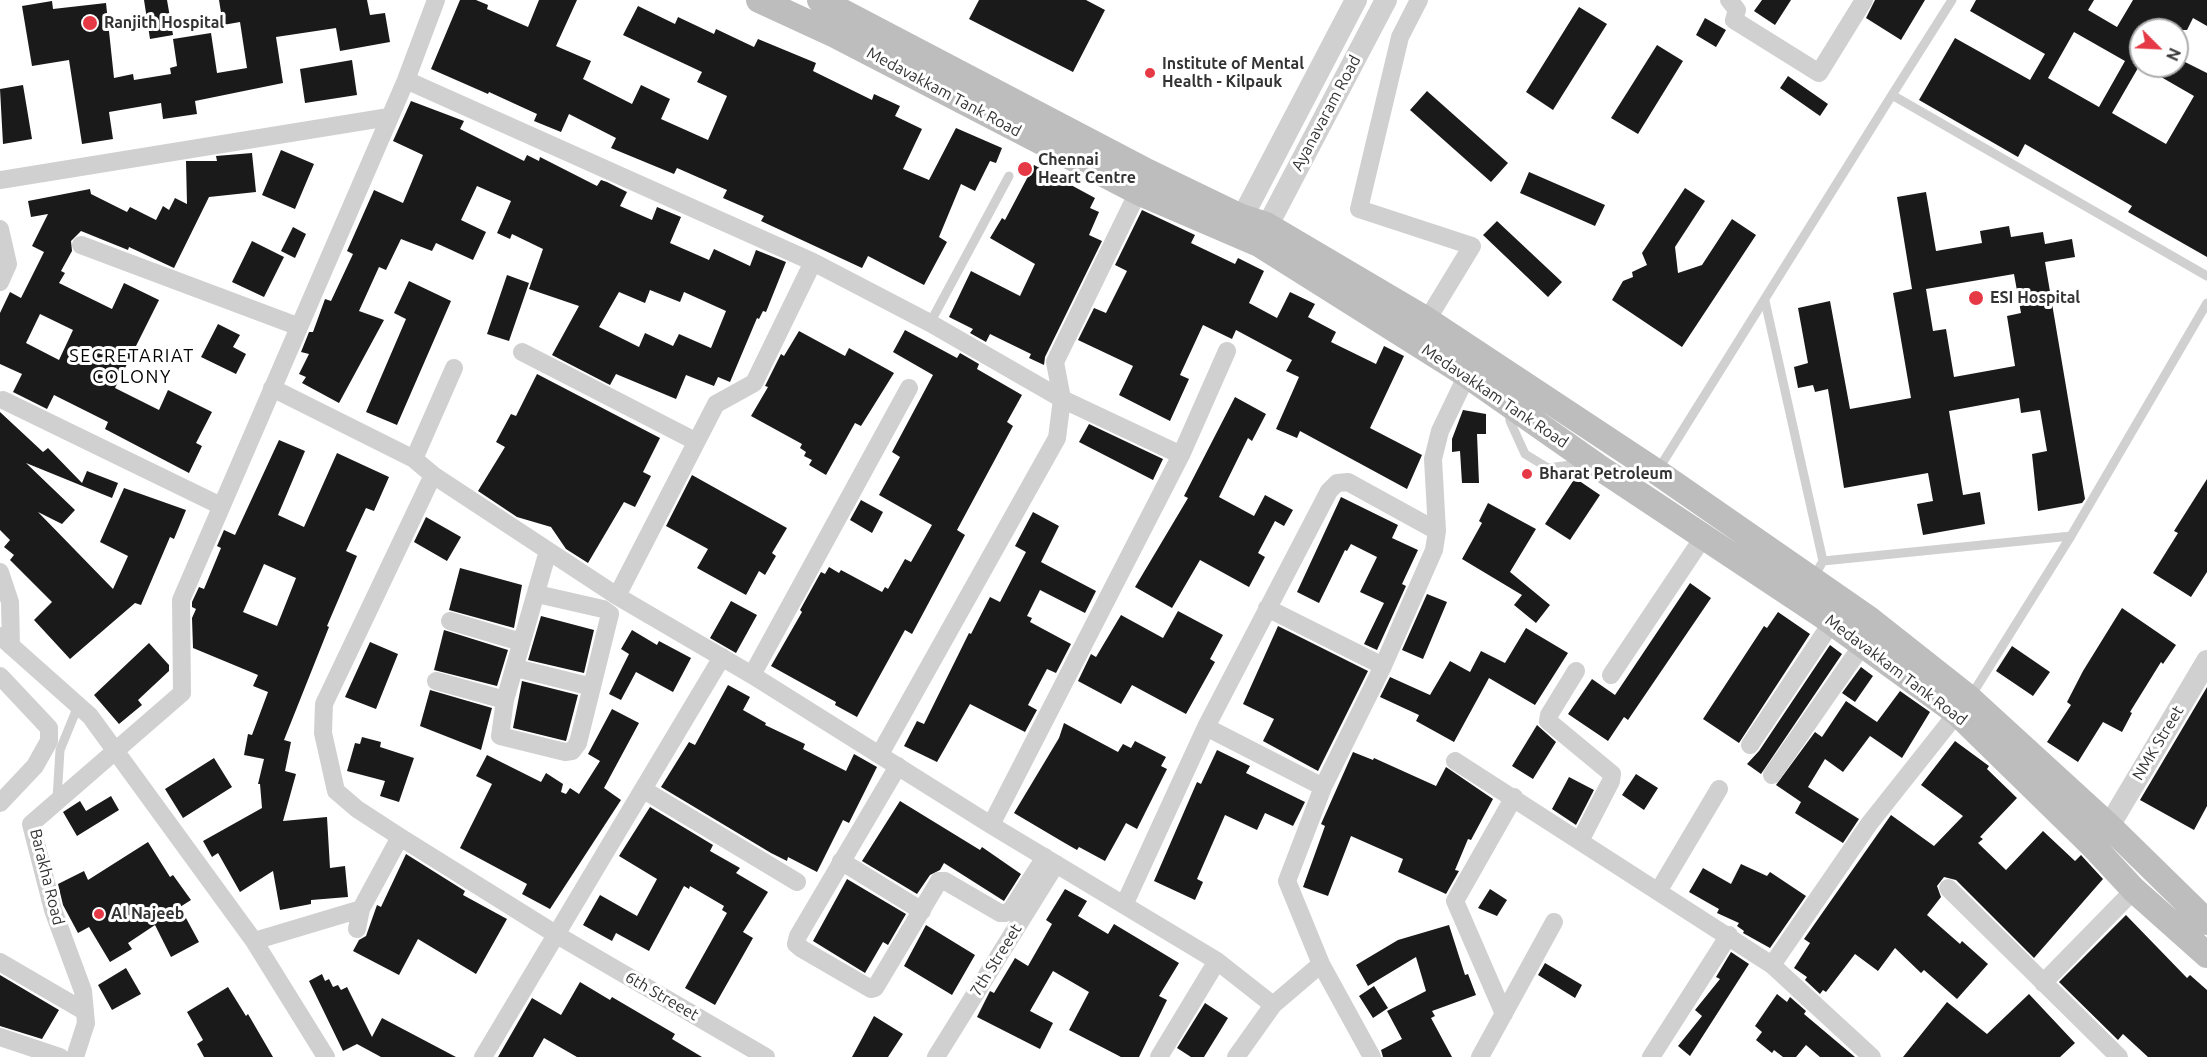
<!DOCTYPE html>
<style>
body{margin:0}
#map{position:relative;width:2207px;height:1057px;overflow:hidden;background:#fff;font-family:Ubuntu,sans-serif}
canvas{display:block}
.north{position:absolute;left:2129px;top:18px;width:60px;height:60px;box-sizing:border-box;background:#fff;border:2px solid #adadad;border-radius:50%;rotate:114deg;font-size:16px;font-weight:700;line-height:24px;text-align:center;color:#333}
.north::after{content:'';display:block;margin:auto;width:21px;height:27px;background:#e63946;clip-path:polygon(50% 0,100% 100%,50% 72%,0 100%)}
</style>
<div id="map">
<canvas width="2207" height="1057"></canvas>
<div class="north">N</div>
</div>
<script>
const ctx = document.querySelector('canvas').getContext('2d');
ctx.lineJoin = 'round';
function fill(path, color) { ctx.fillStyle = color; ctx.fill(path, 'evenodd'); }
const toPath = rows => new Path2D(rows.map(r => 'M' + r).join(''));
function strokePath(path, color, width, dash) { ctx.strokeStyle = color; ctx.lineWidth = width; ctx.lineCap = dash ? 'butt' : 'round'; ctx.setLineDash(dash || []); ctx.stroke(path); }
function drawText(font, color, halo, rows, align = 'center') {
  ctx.font = font + ' Ubuntu,sans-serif'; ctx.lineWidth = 6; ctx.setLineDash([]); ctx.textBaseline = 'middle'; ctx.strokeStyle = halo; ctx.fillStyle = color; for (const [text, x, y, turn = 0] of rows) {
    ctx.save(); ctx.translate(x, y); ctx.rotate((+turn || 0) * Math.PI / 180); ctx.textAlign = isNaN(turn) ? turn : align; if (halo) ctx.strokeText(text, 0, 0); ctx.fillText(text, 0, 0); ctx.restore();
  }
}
const building = toPath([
 [144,0,167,0,173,35,150,39],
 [219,0,367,0,370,15,385,13,390,42,340,51,336,28,276,37,283,83,195,101,197,114,163,119,161,103,109,112,113,139,82,144,69,60,32,66,22,6,52,1,53,9,106,3,114,78,133,74,134,80,171,74,170,68,177,66,173,39,211,33,217,73,247,68,240,22,223,25],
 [460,0,476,0,488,5,487,9,528,27,539,0,577,0,556,46,591,61,583,79,632,104,641,85,670,99,661,119,708,140,727,96,697,82,702,72,623,35,638,6,675,24,678,17,714,34,716,29,754,47,758,39,816,63,813,71,872,100,874,94,900,106,895,116,922,129,903,169,929,180,956,128,1002,148,996,163,990,161,975,191,961,184,939,237,947,242,924,285,868,256,862,268,761,221,764,216,723,198,727,190,677,168,674,174,611,148,616,138,569,114,561,132,534,121,537,114,489,92,488,94,431,69],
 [979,0,1086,0,1105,10,1073,72,969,19],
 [1762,0,1791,0,1775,25,1754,11],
 [1875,0,1925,0,1901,40,1866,18],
 [1976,0,2094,0,2088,10,2117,27,2133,0,2207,0,2207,26,2193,18,2187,30,2141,30,2141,70,2138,68,2112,113,2166,144,2194,96,2142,66,2177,66,2177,58,2207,73,2207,257,2128,212,2132,206,2025,144,2018,157,1919,100,1955,38,2030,80,2045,54,1970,11],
 [2074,32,2125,61,2099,107,2048,78],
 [1579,7,1607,24,1553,110,1526,92],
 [1705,18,1726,30,1716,47,1696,35],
 [1657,45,1683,61,1638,134,1611,118],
 [352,60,357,95,305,103,300,69],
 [1788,76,1828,104,1820,116,1780,88],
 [23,85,32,139,3,144,0,89],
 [1427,91,1508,163,1491,182,1410,110],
 [411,101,464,121,460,129,524,161,527,155,539,161,540,157,597,186,601,180,607,182,627,192,620,206,652,220,657,207,681,217,670,243,709,260,714,249,750,266,756,250,786,262,766,312,763,311,759,319,757,318,730,382,718,377,714,386,686,375,676,399,616,374,610,385,552,355,579,306,529,289,543,249,512,234,510,239,497,233,511,201,477,186,461,220,486,232,473,260,436,243,432,251,401,239,386,270,379,267,359,311,384,320,339,403,302,383,306,377,299,374,309,354,301,352,309,332,313,332,325,299,331,301,353,254,347,251,374,190,403,203,423,155,393,141],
 [650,290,680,302,684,292,726,311,711,348,679,334,673,346,645,333,639,347,599,327,619,292,645,303],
 [281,150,314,164,295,209,262,195],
 [252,153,256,192,209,197,174,268,129,247,128,250,81,231,71,241,72,251,61,271,65,273,59,283,112,309,124,283,159,300,115,388,159,410,168,390,212,412,196,443,202,446,189,473,105,429,108,422,54,395,47,409,13,392,22,374,0,364,0,313,10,292,21,298,44,252,32,246,48,214,31,217,28,201,90,189,91,194,127,212,130,207,156,220,163,206,169,210,175,198,187,204,186,161,217,161,216,156],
 [40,314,73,330,59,360,26,343],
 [1034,165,1095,198,1090,208,1099,212,1089,235,1102,241,1045,357,1044,365,1029,358,1031,354,990,334,986,342,970,333,973,329,949,317,971,271,1020,296,1035,264,990,238,1002,218,1005,220],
 [1529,172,1605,205,1595,226,1520,193],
 [1685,188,1705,201,1675,247,1678,273,1702,265,1732,219,1756,235,1682,347,1612,300,1623,281,1633,277,1632,272,1647,265,1642,253],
 [1926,192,1936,251,1982,243,1980,231,2009,226,2011,237,2043,232,2045,244,2072,239,2075,257,2045,262,2085,499,2082,503,2038,511,2032,454,2047,451,2040,410,2021,413,2019,398,1949,411,1963,495,1980,492,1985,524,1923,535,1917,504,1933,501,1928,473,1844,488,1828,389,1815,392,1813,385,1798,388,1794,367,1808,363,1798,308,1830,301,1850,409,1911,398,1893,293,1912,289,1897,197],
 [2014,274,2021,313,2007,316,2015,366,1954,377,1946,329,1933,331,1926,289],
 [1142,210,1195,235,1191,243,1235,264,1238,258,1264,271,1249,303,1277,318,1290,292,1315,304,1308,317,1336,332,1331,342,1376,364,1384,346,1404,356,1370,428,1422,455,1407,489,1300,431,1297,438,1276,429,1299,377,1286,371,1292,360,1236,330,1232,339,1203,325,1180,375,1189,379,1170,421,1119,395,1133,366,1078,340,1094,308,1106,313,1127,271,1115,265],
 [1497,221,1562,282,1548,297,1483,235],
 [293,227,306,234,295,258,281,251],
 [252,241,284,257,264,297,232,282],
 [507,275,529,283,509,341,487,334],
 [409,281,451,301,397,425,366,412,406,319,394,313],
 [218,324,240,335,233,347,246,354,236,374,201,357],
 [905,330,957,358,960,353,979,364,977,369,1022,395,1007,422,1013,426,957,530,965,535,912,634,905,630,857,717,835,705,836,702,771,666,802,612,800,610,821,572,825,574,829,567,839,573,841,570,882,592,885,587,888,589,905,559,911,562,932,525,879,495,900,457,892,452,933,375,893,352],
 [799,331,845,356,849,348,894,373,861,426,855,423,826,475,809,465,812,460,804,456,806,452,800,448,802,444,751,416,768,387,765,386,781,354,784,356],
 [537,374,660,438,643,472,651,476,635,507,624,502,588,563,566,549,551,527,517,517,478,491,505,447,496,442,511,414,516,416],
 [1235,397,1266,414,1252,441,1248,438,1219,497,1254,516,1265,495,1293,510,1284,526,1275,521,1258,553,1265,557,1249,587,1200,560,1172,608,1135,587,1188,498,1184,496],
 [1463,410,1486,414,1486,434,1477,434,1479,483,1462,483,1460,451,1452,452,1452,439],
 [0,412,43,452,48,448,82,483,87,471,118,483,112,498,26,463,75,510,62,524,38,512,113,589,128,556,100,542,124,488,186,510,174,539,170,537,141,605,135,603,70,659,34,620,52,602,10,560,14,555,4,547,10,540,0,530],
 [1089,424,1163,459,1153,480,1079,442],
 [279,440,305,451,278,515,304,527,337,453,389,477,374,511,366,508,346,551,357,556,327,626,329,627,284,740,291,742,285,771,296,774,283,821,327,817,330,868,345,866,348,897,311,900,311,904,280,910,273,871,240,892,218,853,212,857,203,841,262,808,260,784,258,784,264,759,244,755,248,734,252,735,268,692,253,686,258,675,193,648,192,618,196,609,192,607,192,602,199,587,204,589,221,548,217,546,224,530,235,535],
 [264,564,296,578,277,626,243,612],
 [692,475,787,528,772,553,776,556,765,575,759,571,746,595,697,568,708,549,666,526],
 [1575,478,1600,495,1570,540,1545,524],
 [2207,479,2207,572,2191,597,2153,573,2178,533,2174,531],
 [1341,497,1398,525,1392,538,1418,550,1402,584,1406,586,1377,650,1364,644,1384,603,1360,592,1377,557,1351,544,1347,551,1345,550,1319,603,1297,592],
 [861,500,883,512,872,533,850,520],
 [1488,503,1536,529,1510,572,1550,605,1536,623,1514,605,1522,595,1462,559,1482,523,1479,521],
 [1033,512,1059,526,1041,562,1096,591,1085,613,1040,590,1027,616,1032,618,1030,622,1071,644,1056,673,1047,669,1028,705,1037,710,1025,732,970,704,937,762,904,746,917,721,924,724,969,633,971,634,990,597,1000,602,1026,552,1015,546],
 [426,517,461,537,447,561,414,542],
 [460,568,522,585,514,628,449,610],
 [1690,583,1711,598,1628,720,1624,717,1608,741,1568,714,1592,679,1615,695],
 [1427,594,1447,602,1423,659,1402,650],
 [731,601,757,615,736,653,710,638],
 [2122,608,2176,645,2163,664,2161,662,2130,712,2132,713,2122,732,2103,722,2078,762,2047,742,2071,705,2067,702,2083,671],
 [1178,611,1223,635,1210,659,1215,662,1186,714,1132,685,1121,704,1078,681,1091,654,1096,657,1121,615,1163,638],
 [1778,612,1810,634,1739,743,1703,719,1764,626,1767,628],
 [541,616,594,630,584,673,528,660],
 [1278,626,1368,671,1318,771,1263,741,1274,719,1243,704],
 [1526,628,1568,653,1535,705,1489,678,1454,742,1416,721,1419,715,1380,697,1390,677,1430,695,1450,661,1470,672,1481,651,1505,663],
 [444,630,508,650,497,686,434,670],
 [632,630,657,645,659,641,691,658,673,692,636,672,621,700,609,694,629,654,621,649],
 [370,642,398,654,376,709,345,697],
 [149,643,169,665,169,671,138,700,142,705,119,724,94,695],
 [1830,645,1842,654,1761,774,1747,764,1759,751],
 [2012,646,2050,672,2033,696,1996,671],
 [1861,667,1873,676,1855,702,1842,693],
 [522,681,578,695,566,741,513,728],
 [728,685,750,697,743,710,766,723,765,725,805,744,803,749,846,771,854,754,877,767,849,823,843,820,817,872,788,857,787,861,771,853,661,787,689,742,695,745],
 [2207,687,2207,806,2194,830,2140,800],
 [430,690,492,708,481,750,420,726],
 [1900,691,1930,712,1902,758,1870,736,1843,772,1825,759,1808,787,1859,819,1843,843,1795,813,1801,802,1776,785,1815,732,1822,737,1846,701,1877,722],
 [612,709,639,723,604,788,621,800,550,909,522,894,527,884,460,848,492,784,476,776,487,755,541,782,546,773,563,784,561,792,566,794,570,788,579,794,600,761,588,754],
 [1064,723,1118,752,1123,744,1131,748,1135,741,1166,757,1161,766,1167,769,1137,829,1126,823,1105,861,1079,847,1077,850,1063,842,1014,813,1059,738],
 [1537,725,1556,742,1533,779,1512,766],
 [362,737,381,742,380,747,414,758,399,802,380,796,385,781,347,771,355,743,360,744],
 [1955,741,1989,766,1987,769,2017,798,1980,837,1983,839,1978,843,2006,870,2043,831,2075,861,2081,855,2103,879,2034,958,1956,880,1944,877,1937,886,1941,897,1927,915,1960,944,1962,941,1988,964,1957,999,1924,970,1921,973,1895,948,1878,971,1855,954,1826,992,1823,990,1820,994,1805,980,1807,977,1794,968,1810,943,1804,939,1891,815,1934,846,1963,816,1921,785],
 [1217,750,1250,766,1246,773,1305,802,1293,826,1265,813,1257,830,1225,815,1197,879,1203,882,1195,900,1154,881,1197,782,1201,784],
 [1353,752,1373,760,1374,758,1436,786,1446,767,1493,799,1471,840,1468,839,1455,870,1459,871,1446,894,1398,872,1403,859,1351,836,1328,896,1303,887,1325,826,1321,824],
 [214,758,232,787,183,818,165,789],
 [1636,774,1658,788,1644,810,1622,795],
 [1569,777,1594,790,1576,825,1552,809],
 [111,796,119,810,77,836,63,812,80,801,86,811],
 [900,801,980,850,982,847,1021,874,1004,901,944,863,940,870,930,875,917,894,862,861],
 [650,807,713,845,710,851,740,868,736,873,768,892,743,932,753,938,715,1005,685,988,727,913,722,910,724,906,690,886,689,889,684,886,649,951,616,933,612,941,583,925,600,895,637,916,657,879,619,856],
 [148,842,170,877,173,875,191,900,180,907,199,942,171,957,155,925,128,943,132,949,110,962,89,927,78,933,63,905,58,884,84,871,88,880],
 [406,854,465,891,463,895,507,919,476,974,418,939,399,975,353,951,359,940,366,936,377,905,381,907],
 [1741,864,1767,876,1770,872,1806,896,1770,948,1743,933,1744,931,1737,926,1739,923,1717,913,1719,909,1689,892,1703,868,1731,884],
 [847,879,906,914,888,945,883,942,865,973,813,941],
 [1065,889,1087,901,1078,916,1108,934,1114,924,1179,963,1159,996,1167,1000,1139,1057,1121,1057,1069,1030,1089,992,1053,971,1030,1011,1053,1023,1040,1049,977,1017,990,991,994,993,1015,958,1028,966,1052,924,1046,920],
 [1490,889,1507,900,1497,916,1478,908],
 [2126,915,2187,978,2190,975,2207,990,2207,1057,2148,1057,2123,1034,2118,1040,2059,982],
 [926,925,975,955,952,995,904,966],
 [1449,925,1465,975,1468,974,1476,995,1432,1011,1435,1016,1431,1018,1452,1057,1383,1057,1381,1050,1402,1039,1387,1011,1426,991,1416,957,1368,986,1356,965,1398,940],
 [1731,952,1749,964,1690,1056,1678,1046,1702,1016,1695,1010,1720,979,1716,977],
 [1545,963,1582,985,1575,998,1538,975],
 [126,968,141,994,112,1010,98,985],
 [322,974,325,981,329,979,333,987,338,985,341,990,347,987,372,1037,382,1018,456,1057,381,1057,357,1044,343,1051,309,981],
 [0,975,59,1010,42,1039,0,1026],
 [580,982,610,1000,612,997,675,1034,672,1039,702,1057,577,1057,544,1038,533,1057,498,1057,532,998,561,1015],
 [1374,986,1388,1008,1373,1018,1359,996],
 [228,987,246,1016,248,1014,273,1057,204,1057,197,1044,203,1040,187,1012],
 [1777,994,1787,1002,1790,997,1806,1011,1804,1014,1855,1057,1820,1057,1806,1045,1796,1057,1783,1057,1774,1050,1772,1053,1756,1040,1762,1032,1755,1026],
 [2029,994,2075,1043,2060,1057,1903,1057,1947,1002,1987,1034],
 [1205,1003,1228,1018,1204,1057,1191,1057,1177,1048],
 [874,1016,903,1034,888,1057,852,1057]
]);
const service = toPath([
 [1892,95,1952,0],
 [1765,301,1823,561],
 [930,323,1009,176],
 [1509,409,1510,421,1525,454,1548,468,1571,465,1581,457],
 [1658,470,1892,95,2207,276],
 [1814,577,1823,561,2071,536],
 [1971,696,2071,536,2207,303],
 [57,799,60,750,78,706]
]);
const minor = toPath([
 [1419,0,1400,37,1359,209,1472,246,1427,320],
 [1729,0,1737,10,1734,20,1819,73,1864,0],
 [406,80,813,262,930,323,1062,399,1181,455],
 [0,180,389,117],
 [0,229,8,264,0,282],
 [81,245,297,326],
 [522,352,695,441],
 [272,388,414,459,433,475,617,596,752,675,991,825,1217,961,1273,1005],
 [3,400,221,506],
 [414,459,454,368],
 [433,475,324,704,323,733,336,791,357,809,400,837,557,935,766,1057],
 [0,572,10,602,11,646],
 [537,594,603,609,610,614,578,743,572,751,565,752,500,736,505,700,548,551],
 [617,596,716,404,754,383,813,262],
 [1267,608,1383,666],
 [450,621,521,642],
 [0,636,90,716,254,941,326,1057],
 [516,668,592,687],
 [1576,671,1549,715,1548,721,1612,774,1611,781,1580,841],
 [752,675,909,388],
 [1611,675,1704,536],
 [0,676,49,728,49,741,35,766,0,803],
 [436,681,505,700],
 [1206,727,1323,787],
 [1750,745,1832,622],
 [880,754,1057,438,1062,399,1055,362,1138,192],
 [1455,761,1772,965,1872,1057],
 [898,766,798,936,796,944,802,949,871,989,875,988,939,881,945,881,1000,913,1005,913,1011,910,1045,857],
 [1772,775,1863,644],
 [644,790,797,882],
 [991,825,1181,455,1227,351],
 [841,861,922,911],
 [1948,888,2119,1057],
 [1659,890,1719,789],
 [1125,903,1206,727,1329,491,1337,483,1348,482,1437,531],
 [357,929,361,909,400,837],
 [254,941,361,909],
 [0,962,84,1011],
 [1772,965,1869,824,1957,713],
 [2043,983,2134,890],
 [1504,1014,1455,901,1514,797],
 [0,1037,60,1057],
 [75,1057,86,1023,83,991,53,910,31,824,182,693,181,600,406,80,436,0],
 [483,1057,722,657],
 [936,1057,1056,864],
 [1159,1057,1217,961],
 [1236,1057,1273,1005,1321,964],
 [1372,1057,1321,964,1287,881,1323,787,1383,666,1434,550,1437,531,1433,459,1440,431,1467,375],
 [1480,1057,1554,922],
 [1651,1057,1729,935]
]);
const tertiary = toPath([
 [1234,233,1356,0],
 [1260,240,1386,0],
 [2109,826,2207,661]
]);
const secondary = toPath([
 [759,0,835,35,1138,192,1259,244,1467,375,1597,466,1823,616,1957,713,2093,846,2134,890,2207,955],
 [820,0,1148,172,1241,217,1266,225,1427,320,1657,472,1869,619,1969,698,2109,826,2207,922]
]);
const markers = [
 [90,23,8,"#e63946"],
 [1150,73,6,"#e63946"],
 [1025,169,8,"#e63946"],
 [1976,298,8,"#e63946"],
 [1527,474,6,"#e63946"],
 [99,914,6,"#e63946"]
];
const poiNames = [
 ["Ranjith Hospital",104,23],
 ["Institute of Mental",1162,64],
 ["Health - Kilpauk",1162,82],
 ["Chennai",1038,160],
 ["Heart Centre",1038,178],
 ["ESI Hospital",1990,298],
 ["Bharat Petroleum",1539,474],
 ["Al Najeeb",111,914]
];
const streetNames = [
 ["Medavakkam Tank Road",944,92,28],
 ["Ayanavaram Road",1326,113,-62],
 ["Medavakkam Tank Road",1495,396,34],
 ["Medavakkam Tank Road",1896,670,37],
 ["NMK Street",2158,743,-59],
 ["Barakha Road",47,877,76],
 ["7th Streeet",996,960,-58],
 ["6th Streeet",662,996,30]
];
const neighbourhoodNames = [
 ["SECRETARIAT",132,356],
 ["COLONY",132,377]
];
fill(building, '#1a1a1a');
strokePath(service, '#d0d0d0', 9);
strokePath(minor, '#d0d0d0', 18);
strokePath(tertiary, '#d0d0d0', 22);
strokePath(secondary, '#bdbdbd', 26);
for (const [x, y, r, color] of markers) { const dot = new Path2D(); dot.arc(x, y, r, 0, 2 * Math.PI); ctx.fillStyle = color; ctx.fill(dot); strokePath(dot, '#fff', 2); }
drawText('bold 16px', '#333', '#fff', poiNames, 'left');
drawText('16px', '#333', '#fff', streetNames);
ctx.letterSpacing = '1.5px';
drawText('18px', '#000', '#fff', neighbourhoodNames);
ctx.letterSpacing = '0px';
</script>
